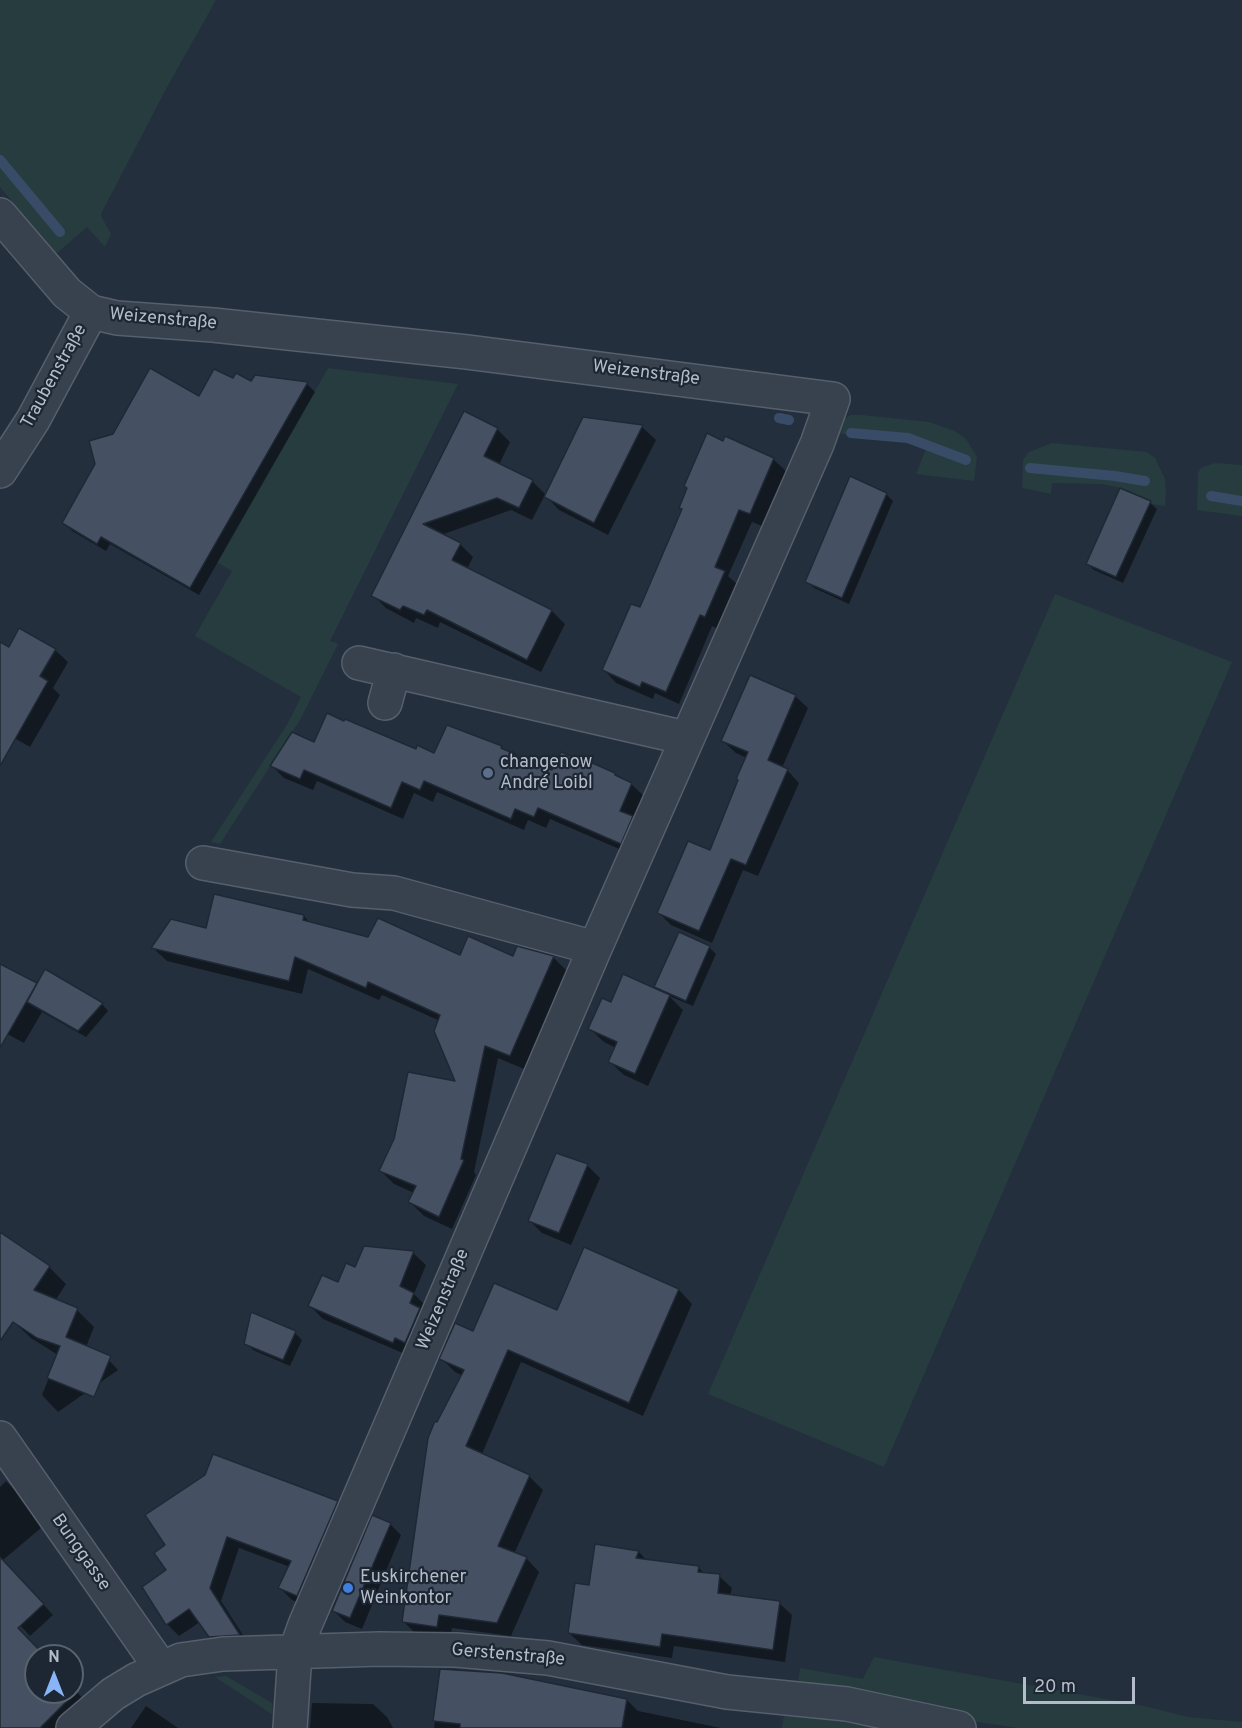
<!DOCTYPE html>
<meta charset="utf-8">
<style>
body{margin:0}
#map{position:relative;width:1242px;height:1728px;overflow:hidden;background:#242f3e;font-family:Overpass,sans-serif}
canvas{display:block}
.north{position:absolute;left:24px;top:1644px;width:60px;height:60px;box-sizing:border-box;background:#1d2633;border:2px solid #59626f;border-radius:50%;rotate:0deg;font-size:16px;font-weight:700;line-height:24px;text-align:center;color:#b4bcc9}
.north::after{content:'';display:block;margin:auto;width:21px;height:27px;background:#8ab4f8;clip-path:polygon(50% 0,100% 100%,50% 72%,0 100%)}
.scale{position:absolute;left:1023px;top:1677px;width:112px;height:27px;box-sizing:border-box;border:3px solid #b4bcc9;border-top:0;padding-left:8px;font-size:18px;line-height:21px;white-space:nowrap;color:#b4bcc9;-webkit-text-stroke:4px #1d2633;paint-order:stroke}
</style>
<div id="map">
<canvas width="1242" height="1728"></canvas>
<div class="north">N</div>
<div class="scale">20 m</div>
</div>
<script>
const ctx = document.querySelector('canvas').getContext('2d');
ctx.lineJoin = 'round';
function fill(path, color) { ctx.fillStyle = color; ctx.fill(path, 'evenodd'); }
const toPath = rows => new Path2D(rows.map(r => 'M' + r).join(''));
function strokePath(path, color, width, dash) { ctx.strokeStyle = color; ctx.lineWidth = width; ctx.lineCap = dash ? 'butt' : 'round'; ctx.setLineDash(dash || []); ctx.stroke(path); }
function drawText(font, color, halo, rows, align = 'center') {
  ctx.font = font + ' Overpass,sans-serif'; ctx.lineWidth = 4.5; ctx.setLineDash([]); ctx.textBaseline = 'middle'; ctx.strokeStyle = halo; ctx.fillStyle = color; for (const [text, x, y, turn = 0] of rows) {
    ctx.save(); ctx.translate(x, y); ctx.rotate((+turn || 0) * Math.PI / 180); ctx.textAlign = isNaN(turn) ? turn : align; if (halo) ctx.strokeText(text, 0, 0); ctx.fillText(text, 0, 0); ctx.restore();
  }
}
const green = toPath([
 [0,0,216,0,166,89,102,212,101,216,111,234,105,247,87,227,56,254,0,187],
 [328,368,458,384,330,641,338,644,300,720,220,844,211,842,288,723,301,697,195,636,232,571,217,562],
 [851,415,862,415,929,422,955,431,966,439,977,457,974,481,916,474,928,444,835,433,842,420],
 [1052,443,1147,452,1155,458,1165,479,1166,493,1165,506,1152,504,1151,501,1120,488,1103,484,1052,483,1051,494,1022,488,1023,460,1029,452],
 [1215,463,1242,465,1242,516,1197,510,1198,473,1201,468],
 [1055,594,1232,662,884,1467,708,1394],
 [874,1657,1144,1706,1188,1717,1242,1722,1242,1728,1019,1728,955,1719,906,1700,798,1683,800,1668,863,1679],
 [226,1676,272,1703,273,1715,215,1677],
 [784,1715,814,1718,845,1718,882,1728,782,1728]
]);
const shadow = toPath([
 [256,376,307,384,315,392,199,595,110,544,106,551,72,531,64,523,114,435,200,398,233,380,252,383],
 [465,413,497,429,510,442,499,465,532,481,546,495,642,427,656,440,608,535,559,510,545,495,532,520,511,510,441,535,460,544,473,557,467,569,552,611,565,624,541,672,440,622,438,628,416,618,414,623,386,608,373,595],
 [724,443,773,459,786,471,762,526,752,522,728,576,737,584,718,629,712,626,679,704,655,693,653,699,616,683,604,670,640,609],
 [886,494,893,501,849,604,814,588,807,581],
 [1150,503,1157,509,1123,583,1094,570,1087,563],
 [0,643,10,649,55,650,68,662,53,688,60,695,30,747,0,730],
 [795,696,808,708,782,768,787,770,799,783,758,876,743,870,712,943,671,925,659,913,710,851,747,758,736,753,723,741],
 [315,744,417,751,435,755,501,747,505,751,553,772,615,774,631,784,644,796,634,819,633,855,550,819,546,828,528,820,524,830,437,792,433,802,414,793,403,819,317,781,313,790,284,778,272,766],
 [304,916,311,924,368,938,461,957,513,958,518,948,554,958,567,971,524,1069,498,1058,474,1172,476,1175,452,1229,424,1216,410,1202,414,1193,394,1184,381,1171,458,1083,440,1021,382,995,379,1000,308,969,302,994,167,961,153,948,207,929],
 [709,947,716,954,693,1006,669,996,683,1010,648,1086,624,1075,610,1062,616,1048,604,1042,590,1029,612,1004,663,993,656,987],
 [0,964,37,986,102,1004,108,1011,86,1037,42,1012,24,1043,0,1030],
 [557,1155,588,1166,600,1178,571,1245,542,1233,529,1220],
 [0,1234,49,1267,66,1284,55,1301,77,1310,94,1327,86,1347,102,1353,118,1370,58,1412,42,1395,58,1355,31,1338,0,1309],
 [585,1249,679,1290,692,1304,643,1416,521,1362,482,1454,529,1476,543,1490,514,1554,526,1558,539,1572,511,1636,452,1628,450,1640,417,1635,404,1622,438,1424,463,1376,455,1372,441,1358,474,1333,557,1312],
 [413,1253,426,1265,414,1294,426,1306,405,1354,323,1319,310,1306,356,1269],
 [252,1314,295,1333,302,1340,290,1366,253,1350,246,1343],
 [6,1481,16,1491,41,1528,3,1560,53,1615,30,1636,0,1603,0,1487],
 [337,1503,349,1515,309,1607,292,1600,280,1588,290,1567,239,1548,221,1601,250,1646,223,1648,200,1622,179,1636,167,1624,168,1571,156,1553],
 [390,1524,401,1535,362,1629,345,1622,333,1610],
 [596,1545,639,1552,647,1561,698,1567,705,1574,719,1576,732,1588,730,1596,779,1603,792,1615,785,1662,674,1646,672,1658,582,1645,569,1633,590,1587],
 [0,1650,44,1656,36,1656,36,1692,72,1692,72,1687,89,1705,75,1728,0,1728],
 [441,1670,627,1700,638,1711,721,1728,434,1728],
 [312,1703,373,1704,387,1717,393,1728,310,1728],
 [146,1706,178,1728,131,1728]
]);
const stream = toPath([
 [0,160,60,232],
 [779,418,789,420],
 [851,433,908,438,966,460],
 [1030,468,1115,476,1145,481],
 [1211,496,1242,501]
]);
const building = toPath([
 [150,368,199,396,214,369,233,378,236,373,251,381,255,375,308,382,190,588,101,537,97,544,62,523,95,464,89,441,113,434,150,368],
 [464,411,498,428,484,456,533,480,519,508,497,498,423,524,461,543,452,560,552,610,527,660,427,610,424,615,403,606,400,610,371,596,464,411],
 [583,417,643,425,594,523,544,497,583,417],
 [707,433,723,441,725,436,774,458,750,514,739,510,715,567,725,571,705,617,700,615,666,692,642,682,640,687,602,670,631,604,640,607,682,509,679,508,687,488,684,486,707,433],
 [850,476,887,493,842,598,805,582,850,476],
 [1120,488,1151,501,1116,577,1086,564,1120,488],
 [19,628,56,649,40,676,48,681,0,766,0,642,9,647,19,628],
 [750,675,796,695,768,760,788,769,746,865,731,859,699,931,657,913,688,841,710,850,738,780,736,779,748,752,721,741,750,675],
 [327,713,344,721,345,719,416,749,417,745,434,753,447,725,502,746,501,748,552,770,561,752,578,759,579,757,615,773,615,775,632,783,620,811,633,816,621,844,538,808,534,817,515,809,511,819,424,781,420,790,402,782,391,808,304,770,300,779,270,766,292,732,314,742,327,713],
 [214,894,304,915,303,920,368,937,378,918,460,955,468,936,513,956,517,946,554,956,510,1056,485,1046,461,1159,464,1160,439,1217,408,1202,416,1186,379,1171,394,1139,408,1072,455,1081,434,1031,440,1015,368,982,366,988,295,957,289,981,151,948,171,919,206,928,214,894],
 [679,932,710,946,686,1001,654,987,679,932],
 [0,964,37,983,0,1048,0,964],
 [45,969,103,1003,78,1031,27,1002,45,969],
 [623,974,670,995,635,1074,608,1062,617,1042,588,1029,602,998,611,1002,623,974],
 [556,1153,588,1164,559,1233,528,1221,556,1153],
 [0,1232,50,1266,34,1290,78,1308,66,1337,111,1356,94,1397,47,1378,60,1346,37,1338,13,1322,0,1341,0,1232],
 [364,1246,414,1251,400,1286,414,1293,410,1303,420,1308,405,1343,395,1338,393,1343,308,1306,322,1275,338,1282,346,1263,355,1267,364,1246],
 [584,1247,679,1289,629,1403,508,1350,466,1446,530,1475,498,1546,527,1557,497,1623,439,1615,437,1627,402,1622,428,1438,435,1421,437,1422,464,1370,439,1359,455,1323,473,1331,494,1283,557,1310,584,1247],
 [251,1312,296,1331,283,1360,244,1344,251,1312],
 [213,1454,338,1501,297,1596,278,1588,291,1561,227,1537,210,1588,240,1635,209,1637,189,1609,166,1625,142,1587,166,1570,154,1553,165,1545,145,1515,205,1475,213,1454],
 [372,1515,391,1523,350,1618,332,1611,372,1515],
 [595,1544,639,1551,636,1558,699,1566,698,1572,720,1574,718,1593,780,1601,773,1650,662,1634,660,1647,568,1633,575,1583,589,1585,595,1544],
 [0,1557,44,1604,18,1628,45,1656,36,1656,36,1692,72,1692,72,1686,77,1691,40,1728,0,1728,0,1557],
 [440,1669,502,1673,627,1699,622,1728,460,1728,460,1724,433,1721,440,1669]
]);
const minor = toPath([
 [0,215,67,293,91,312,117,318,213,325,467,352,833,399,817,444,595,948,305,1625,295,1653,290,1728],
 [0,471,33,420,91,312],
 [359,663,686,738],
 [385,703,394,670],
 [203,863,352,890,394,893,595,948],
 [0,1438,161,1668],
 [73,1728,113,1694,136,1680,181,1660,223,1654,379,1649,456,1650,548,1658,727,1692,847,1704,959,1728]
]);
const markers = [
 [488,773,6,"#5c6f8a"],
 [348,1588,6,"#3f7fe0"]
];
const streetNames = [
 ["Weizenstraße",163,320,5],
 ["Weizenstraße",646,374,7],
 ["Traubenstraße",55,377,-61],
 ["Weizenstraße",444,1300,-67],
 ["Bunggasse",80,1553,55],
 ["Gerstenstraße",508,1656,5]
];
const poiNames = [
 ["changenow",500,763],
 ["André Loibl",500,784],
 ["Euskirchener",360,1578],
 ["Weinkontor",360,1599]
];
fill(green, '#263c3f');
fill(shadow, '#0007');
strokePath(stream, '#394c67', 10);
fill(building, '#455162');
strokePath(building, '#1f2835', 1.5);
strokePath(minor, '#565f6c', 36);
strokePath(minor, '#38414e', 33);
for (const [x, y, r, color] of markers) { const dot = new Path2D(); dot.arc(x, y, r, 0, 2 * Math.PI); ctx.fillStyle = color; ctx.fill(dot); strokePath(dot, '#1d2633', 2); }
drawText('18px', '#b4bcc9', '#1d2633', streetNames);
drawText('18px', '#b4bcc9', '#1d2633', poiNames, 'left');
</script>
